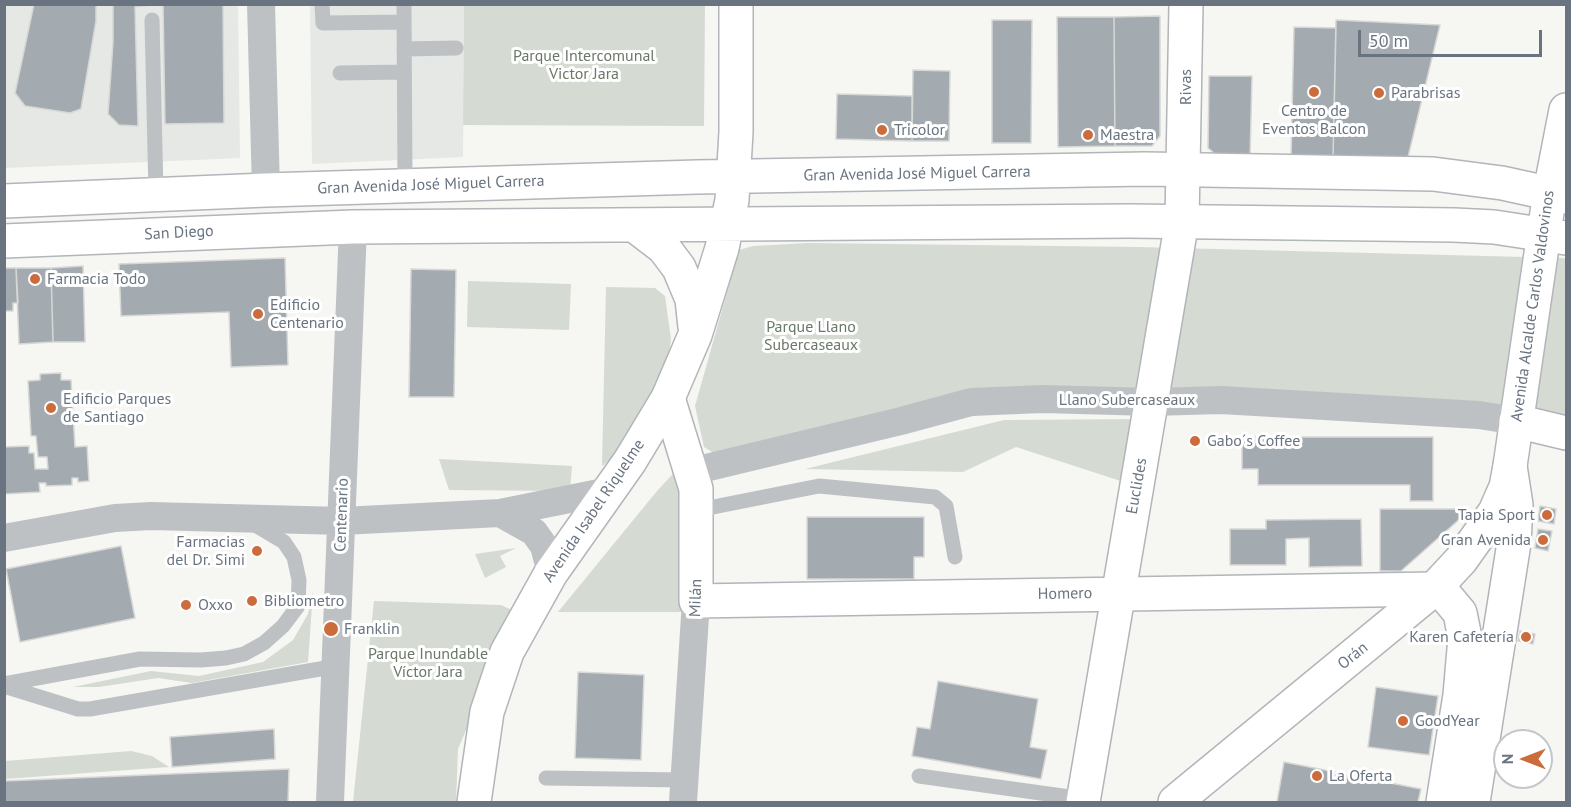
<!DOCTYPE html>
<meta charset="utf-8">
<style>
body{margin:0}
#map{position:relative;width:1571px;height:807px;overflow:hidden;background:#f6f6f3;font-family:"PT Sans",sans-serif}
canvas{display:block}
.frame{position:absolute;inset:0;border:6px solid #697480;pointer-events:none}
.north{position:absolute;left:1493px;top:729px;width:60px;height:60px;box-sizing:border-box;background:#fff;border:2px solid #c3c7cc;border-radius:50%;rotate:270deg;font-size:16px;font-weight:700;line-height:24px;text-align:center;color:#697480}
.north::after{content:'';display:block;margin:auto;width:21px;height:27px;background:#cc6c3d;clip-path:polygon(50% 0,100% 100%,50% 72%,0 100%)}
.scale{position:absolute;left:1358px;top:30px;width:184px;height:27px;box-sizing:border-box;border:3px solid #697480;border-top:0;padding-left:8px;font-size:18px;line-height:21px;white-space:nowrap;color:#697480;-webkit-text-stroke:4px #fff;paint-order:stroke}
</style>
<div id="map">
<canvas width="1571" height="807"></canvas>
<div class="frame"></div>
<div class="north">N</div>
<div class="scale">50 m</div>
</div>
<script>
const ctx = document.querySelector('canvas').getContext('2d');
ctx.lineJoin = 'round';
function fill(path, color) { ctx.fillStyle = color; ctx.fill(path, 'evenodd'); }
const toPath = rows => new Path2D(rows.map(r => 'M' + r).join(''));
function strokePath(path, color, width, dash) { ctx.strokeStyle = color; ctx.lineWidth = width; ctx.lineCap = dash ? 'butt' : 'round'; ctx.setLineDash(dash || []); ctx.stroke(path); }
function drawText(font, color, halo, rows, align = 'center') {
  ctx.font = font + ' "PT Sans",sans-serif'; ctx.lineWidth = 6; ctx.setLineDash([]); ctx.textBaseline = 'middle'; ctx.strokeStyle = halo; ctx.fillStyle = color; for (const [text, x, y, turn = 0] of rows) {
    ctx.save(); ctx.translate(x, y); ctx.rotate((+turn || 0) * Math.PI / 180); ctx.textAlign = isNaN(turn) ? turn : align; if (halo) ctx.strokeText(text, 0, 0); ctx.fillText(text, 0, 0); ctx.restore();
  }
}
const built = toPath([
 [4,5,238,5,240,158,5,168],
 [310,5,464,5,463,157,312,164]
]);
const green = toPath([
 [464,5,705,5,704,126,463,125],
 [809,243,1138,247,1563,258,1566,259,1566,416,1137,391,717,455,704,447,695,406,739,250,753,246],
 [468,281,571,284,569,330,467,327],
 [606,287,655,288,665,296,671,339,668,361,618,454,602,466],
 [1139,419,1130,484,1016,447,963,472,805,469,1004,420],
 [439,459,572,466,570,491,449,490],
 [685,461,688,612,558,612,657,491],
 [516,548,500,556,506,567,485,578,475,554],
 [313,591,308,662,192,683,158,678,99,687,73,687,151,671,199,676,263,662,293,640,308,614],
 [374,601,501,605,516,612,458,749,456,802,353,802],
 [131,751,152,756,169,767,5,779,5,761]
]);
const building = toPath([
 [34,4,96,4,96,21,81,109,70,113,25,106,15,93,34,4],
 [113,4,163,4,135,7,138,126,119,125,108,114,113,42,113,4],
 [163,4,223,4,224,123,165,124,163,4],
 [1160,16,1160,136,1152,146,1115,146,1114,17,1160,16],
 [1057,17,1114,17,1115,146,1058,147,1057,17],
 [992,20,1032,20,1031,143,992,143,992,20],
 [1336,20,1440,25,1408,157,1333,158,1336,20],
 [1294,27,1336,28,1333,158,1291,157,1294,27],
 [913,70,950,71,949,141,912,141,913,70],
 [1209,76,1252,76,1250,158,1219,157,1208,148,1209,76],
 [837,94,912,96,912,141,836,139,837,94],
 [285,258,288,365,231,367,229,312,121,316,119,264,285,258],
 [83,266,85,342,53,342,51,268,83,266],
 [4,268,16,268,18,303,13,303,13,311,4,311,4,268],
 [16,268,51,268,53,342,19,344,16,268],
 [411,269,456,270,454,397,409,397,411,269],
 [61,373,61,380,71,380,75,447,87,446,89,481,78,482,78,478,72,478,72,485,46,486,46,483,39,483,40,492,4,494,4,447,29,446,29,453,34,453,35,469,48,469,47,457,38,457,36,436,31,436,28,381,40,380,40,374,61,373],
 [1242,437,1433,437,1433,501,1410,501,1410,485,1258,485,1258,469,1242,469,1242,437],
 [1540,506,1556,509,1554,524,1538,521,1540,506],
 [1380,509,1462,509,1462,517,1401,571,1380,571,1380,509],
 [807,517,924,517,924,557,914,557,914,579,807,579,807,517],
 [1361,519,1362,566,1309,567,1309,538,1286,539,1286,565,1230,565,1230,529,1266,529,1266,520,1361,519],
 [1538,529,1552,531,1548,551,1535,548,1538,529],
 [121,546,135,618,20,642,6,569,121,546],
 [1520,631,1535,634,1533,644,1518,641,1520,631],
 [578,672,644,675,641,760,575,758,578,672],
 [938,681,1038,699,1030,747,1047,750,1041,779,912,756,917,727,930,729,938,681],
 [1376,687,1438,696,1429,755,1368,747,1376,687],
 [274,729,275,759,172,767,170,737,274,729],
 [1284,762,1421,789,1418,802,1277,802,1284,762],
 [289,769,288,802,4,802,4,781,289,769]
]);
const lane = toPath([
 [322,4,323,23,404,22],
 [404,4,405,185],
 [152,20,156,194],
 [404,49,456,48],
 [340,73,404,72],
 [698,510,819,486,935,497,946,506,955,557],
 [4,684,140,659,201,660,226,658,244,654,264,643,283,626,298,606,299,580,294,557,284,542,252,523],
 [4,686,78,709,90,709,337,666],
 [919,776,1084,799],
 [546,778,685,780]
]);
const street = toPath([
 [261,4,266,190],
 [693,471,901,421,971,402,1042,399,1152,402,1221,400,1479,415,1516,421],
 [500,513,534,532,544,546,551,573],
 [4,538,115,518,151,516,342,521,500,513,609,491],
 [330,802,353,227],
 [683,802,696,601]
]);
const secondary = toPath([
 [668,398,696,489,696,601,1434,589,1445,595,1460,613,1465,638,1460,695,1443,802],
 [1516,421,1566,433],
 [1083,802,1182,221,1186,4],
 [1473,802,1514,543,1516,505,1510,466]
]);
const primary = toPath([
 [4,201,266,190,697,177,1145,169,1433,174,1502,183,1566,197],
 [634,225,664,248,679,268,692,299,695,327],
 [4,241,353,227,1130,221,1454,225,1494,227,1566,238],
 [474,802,487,712,507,652,551,573,630,461,668,398,695,335,722,248,732,200,736,132,736,4],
 [1175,802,1434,589,1461,560,1495,512,1506,487,1510,466,1550,192,1566,110]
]);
const markers = [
 [1314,92,6,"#cc6c3d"],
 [1379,93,6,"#cc6c3d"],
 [882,130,6,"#cc6c3d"],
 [1088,135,6,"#cc6c3d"],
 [35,279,6,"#cc6c3d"],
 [258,314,6,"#cc6c3d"],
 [51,408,6,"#cc6c3d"],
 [1195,441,6,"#cc6c3d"],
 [1547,515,6,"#cc6c3d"],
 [1543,540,6,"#cc6c3d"],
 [257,551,6,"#cc6c3d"],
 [252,601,6,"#cc6c3d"],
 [186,605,6,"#cc6c3d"],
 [331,629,8,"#cc6c3d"],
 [1526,637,6,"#cc6c3d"],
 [1403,721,6,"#cc6c3d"],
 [1317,776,6,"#cc6c3d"]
];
const parkNames = [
 ["Parque Intercomunal",584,56],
 ["Victor Jara",584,74],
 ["Parque Llano",811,327],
 ["Subercaseaux",811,345],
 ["Parque Inundable",428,654],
 ["Víctor Jara",428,672]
];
const streetNames = [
 ["Rivas",1186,87,-90],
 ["Gran Avenida José Miguel Carrera",917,174,-1],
 ["Gran Avenida José Miguel Carrera",431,185,-2],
 ["San Diego",179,233,-3],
 ["Avenida Alcalde Carlos Valdovinos",1533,306,-82],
 ["Llano Subercaseaux",1127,400],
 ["Euclides",1137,486,-80],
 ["Avenida Isabel Riquelme",594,511,-56],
 ["Centenario",342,515,-88],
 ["Homero",1065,594,-1],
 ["Milán",696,598,-88],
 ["Orán",1353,656,-39]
];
const poiNames = [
 ["Parabrisas",1391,93],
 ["Centro de",1314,111,"center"],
 ["Eventos Balcon",1314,129,"center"],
 ["Tricolor",894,130],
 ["Maestra",1100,135],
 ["Farmacia Todo",47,279],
 ["Edificio",270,305],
 ["Centenario",270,323],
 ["Edificio Parques",63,399],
 ["de Santiago",63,417],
 ["Gabo´s Coffee",1207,441],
 ["Tapia Sport",1535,515,"right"],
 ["Gran Avenida",1531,540,"right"],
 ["Farmacias",245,542,"right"],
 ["del Dr. Simi",245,560,"right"],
 ["Bibliometro",264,601],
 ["Oxxo",198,605],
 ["Franklin",344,629],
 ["Karen Cafetería",1514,637,"right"],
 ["GoodYear",1415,721],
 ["La Oferta",1329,776]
];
fill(built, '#e6e8e6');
fill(green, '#d5dad3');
fill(building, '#a4abb0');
strokePath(building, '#d7d7d6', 1.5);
strokePath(secondary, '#b1b5b9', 36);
strokePath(primary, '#b2b5b9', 36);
strokePath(lane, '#bec1c4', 15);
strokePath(street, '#bec1c4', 28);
strokePath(secondary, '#fff', 33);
strokePath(primary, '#fff', 33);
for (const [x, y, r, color] of markers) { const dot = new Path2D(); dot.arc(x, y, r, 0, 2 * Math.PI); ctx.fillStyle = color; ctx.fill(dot); strokePath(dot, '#fff', 2); }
drawText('16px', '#697867', '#fff', parkNames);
drawText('16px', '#697480', '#fff', streetNames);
drawText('16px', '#697480', '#fff', poiNames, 'left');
</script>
